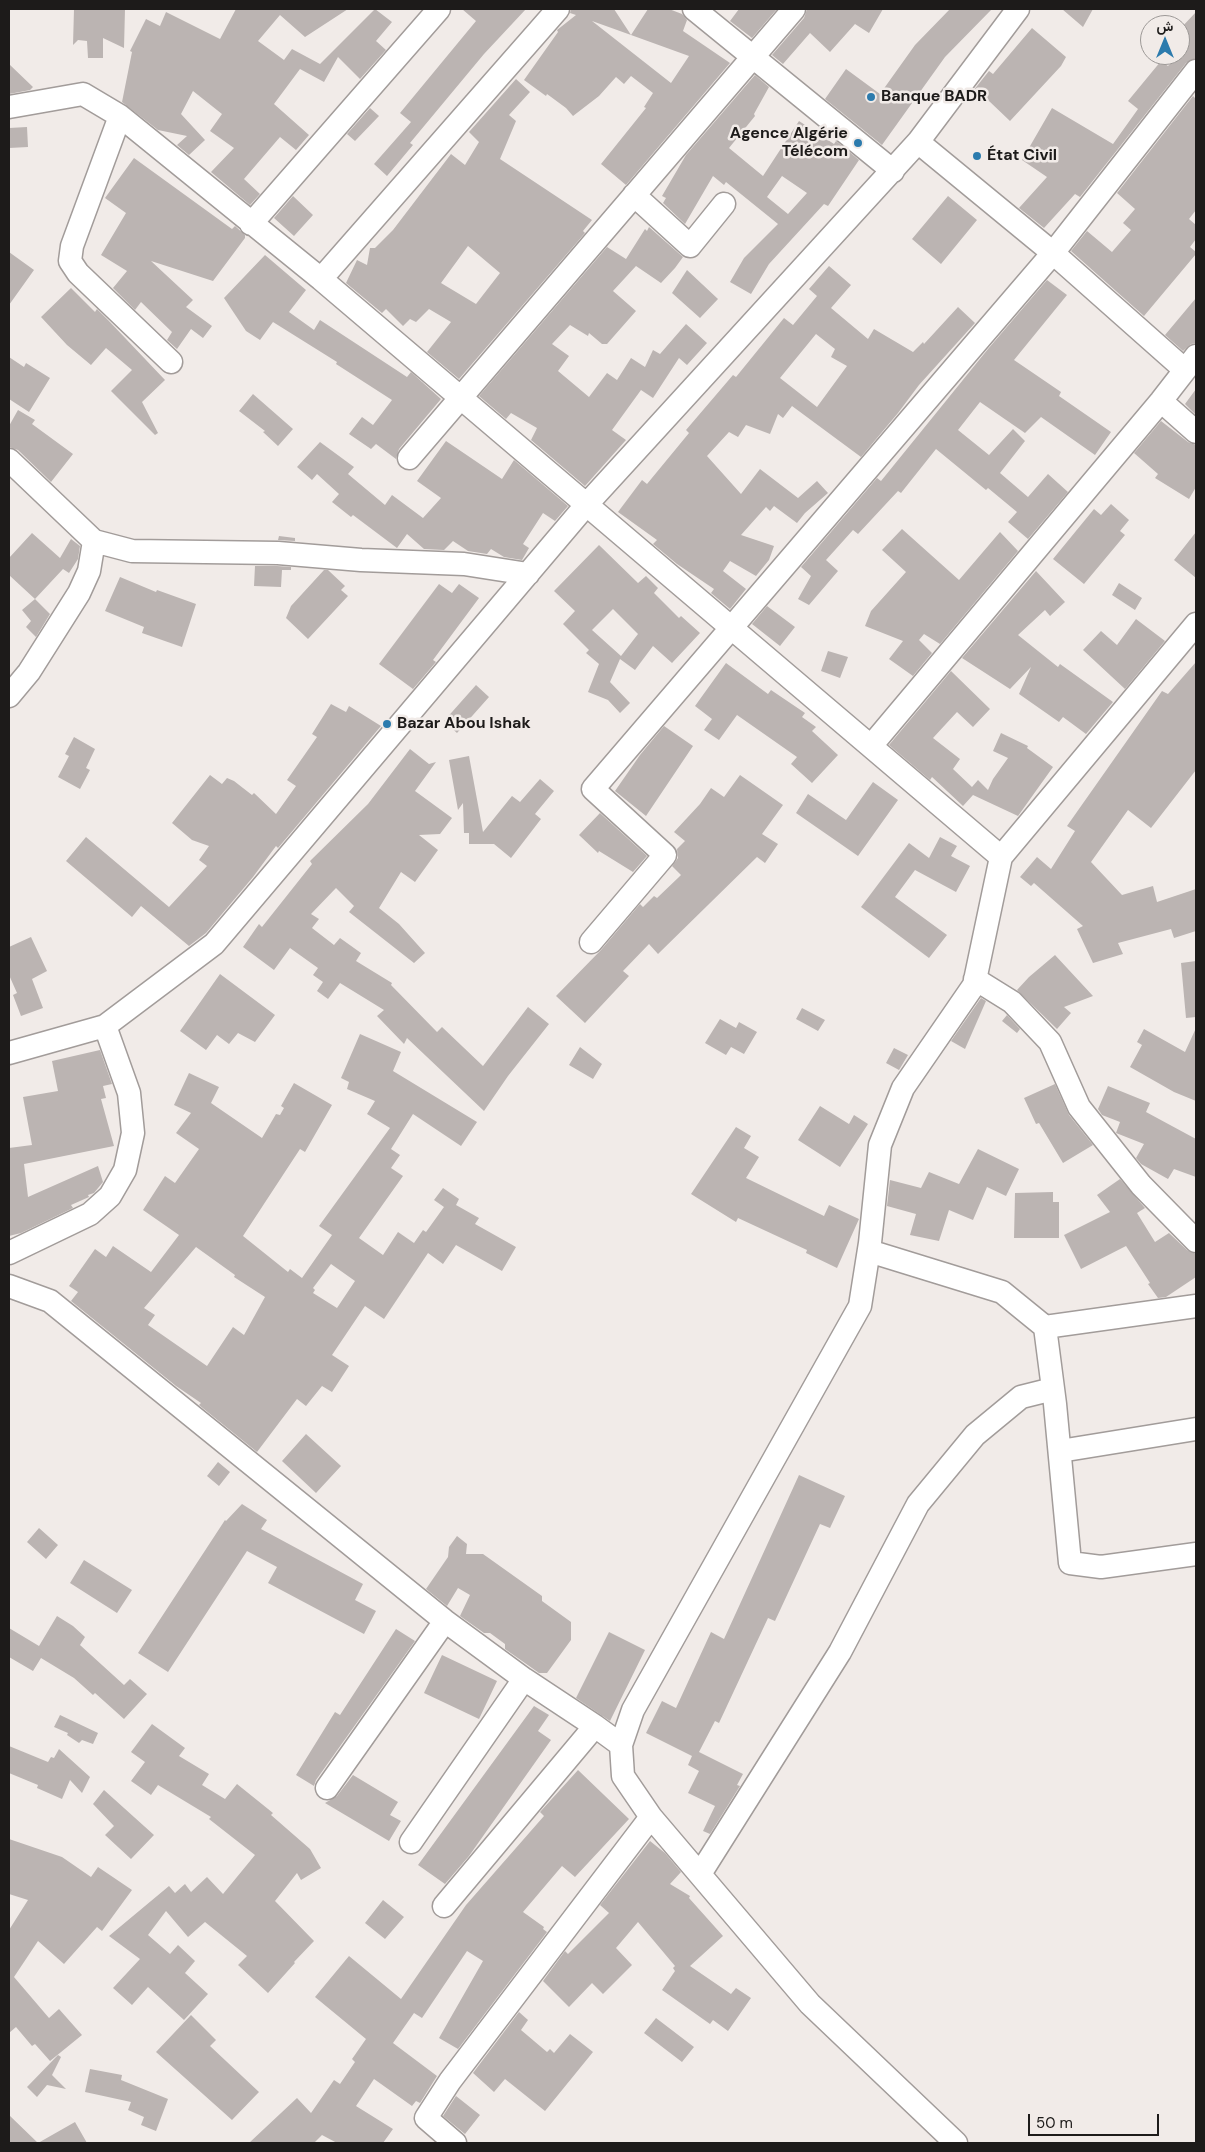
<!DOCTYPE html>
<meta charset="utf-8">
<style>
body{margin:0}
#map{position:relative;width:1205px;height:2152px;overflow:hidden;background:#f1ebe8;font-family:"DM Sans",Vazirmatn,sans-serif}
canvas{display:block}
.frame{position:absolute;inset:0;border:10px solid #1d1b1a;pointer-events:none}
.north{position:absolute;left:1140px;top:15px;width:50px;height:50px;box-sizing:border-box;background:#f1ebe8;border:1px solid #9c9896;border-radius:50%;rotate:0deg;font-size:14px;font-weight:700;line-height:20px;text-align:center;color:#1d1b1a}
.north::after{content:'';display:block;margin:auto;width:18px;height:22px;background:#2c7bad;clip-path:polygon(50% 0,100% 100%,50% 72%,0 100%)}
.scale{position:absolute;left:1028px;top:2114px;width:131px;height:22px;box-sizing:border-box;border:2px solid #1d1b1a;border-top:0;padding-left:6px;font-size:15px;line-height:18px;white-space:nowrap;color:#1d1b1a;-webkit-text-stroke:4px #f1ebe8;paint-order:stroke}
</style>
<div id="map">
<canvas width="1205" height="2152"></canvas>
<div class="frame"></div>
<div class="north">ش</div>
<div class="scale">50 m</div>
</div>
<script>
const ctx = document.querySelector('canvas').getContext('2d');
ctx.lineJoin = 'round';
function fill(path, color) { ctx.fillStyle = color; ctx.fill(path, 'evenodd'); }
const toPath = rows => new Path2D(rows.map(r => 'M' + r).join(''));
function strokePath(path, color, width, dash) { ctx.strokeStyle = color; ctx.lineWidth = width; ctx.lineCap = dash ? 'butt' : 'round'; ctx.setLineDash(dash || []); ctx.stroke(path); }
function drawText(font, color, halo, rows, align = 'center') {
  ctx.font = font + ' "DM Sans",sans-serif'; ctx.lineWidth = 5; ctx.setLineDash([]); ctx.textBaseline = 'middle'; ctx.strokeStyle = halo; ctx.fillStyle = color; for (const [text, x, y, turn = 0] of rows) {
    ctx.save(); ctx.translate(x, y); ctx.rotate((+turn || 0) * Math.PI / 180); ctx.textAlign = isNaN(turn) ? turn : align; if (halo) ctx.strokeText(text, 0, 0); ctx.fillText(text, 0, 0); ctx.restore();
  }
}
const building = toPath([
 [74,9,125,9,124,48,103,38,103,58,88,58,87,41,78,40,73,45],
 [236,9,348,9,305,37,280,15,258,41,284,60,292,49,320,64,375,9,392,22,376,41,386,50,360,79,338,57,324,82,300,69,274,104,309,135,296,150,280,137,244,179,260,194,250,205,211,172,234,148,210,131,222,114,193,91,181,114,205,140,189,155,177,145,187,136,158,130,122,102,132,52,130,51,146,19,160,26,166,12,220,39],
 [462,9,526,9,484,54,410,143,413,145,387,176,374,164,411,122,400,113,476,21],
 [571,9,614,9,631,35,648,9,669,9,682,14,687,20,683,31,730,63,626,185,601,164,646,108,644,107,653,93,631,76,624,84,616,77,599,96,573,116,566,108,547,94,546,96,524,80,558,32,557,30,576,15,570,13],
 [592,21,631,35,689,56,671,83],
 [739,9,777,9,752,38,730,21],
 [807,9,883,9,869,33,855,24,830,52,810,33,783,64,772,55,804,18],
 [950,9,992,9,945,57,882,145,825,99,846,69,880,94,915,45],
 [1062,9,1093,9,1083,27],
 [1196,12,1196,58,1186,63,1080,197,1075,194,1044,228,1019,208,1047,177,1022,160,1052,108,1113,144,1138,109,1128,101,1161,61,1168,66,1188,45,1180,38,1180,29],
 [1032,28,1066,57,1061,66,1010,121,989,101,987,103,973,91,989,71,993,74],
 [9,64,33,87,30,90,9,94],
 [755,75,769,87,754,114,755,116,729,148,763,176,799,121,834,144,836,141,859,160,828,206,824,204,769,264,751,294,730,282,744,258,778,224,726,182,724,185,713,176,685,224,663,203,666,198,662,196,686,155],
 [782,176,807,193,788,214,767,197],
 [516,79,530,92,509,115,516,121,500,159,592,220,583,231,585,233,459,379,427,352,451,322,429,309,416,322,410,319,403,326,386,309,382,313,346,283,357,260,367,265,370,248,375,248,393,230,451,154,465,165,479,142,469,132],
 [468,246,500,273,476,304,441,283],
 [1193,96,1196,99,1196,210,1189,219,1196,225,1196,239,1190,247,1196,252,1196,254,1144,316,1071,251,1087,231,1112,252,1131,230,1123,223,1135,209,1117,193],
 [370,108,379,116,355,141,347,134],
 [27,127,28,147,9,148,9,128],
 [134,158,232,229,235,226,245,235,245,238,213,281,151,261,193,300,186,307,212,326,203,338,191,329,177,349,167,340,172,332,141,302,135,310,113,288,127,271,101,255,126,213,105,198],
 [293,196,313,215,294,236,274,218],
 [948,196,977,220,941,264,912,239],
 [649,227,683,257,675,268,661,283,636,266,613,291,636,311,607,344,602,344,589,333,588,336,570,325,552,344,569,356,558,371,589,397,607,373,617,380,631,358,645,367,653,350,660,354,686,324,707,343,687,365,679,358,653,398,641,390,612,430,626,440,585,486,531,440,537,428,511,413,506,419,479,396,607,247,626,259,645,229,647,231],
 [9,252,34,270,9,305],
 [265,255,306,290,289,312,314,330,320,320,407,377,411,372,441,399,399,449,396,459,376,444,371,449,349,434,362,417,373,425,392,400,336,364,337,362,273,322,260,340,246,331,224,298],
 [829,266,851,285,831,308,868,339,874,329,913,352,923,342,924,344,958,307,975,323,919,385,898,413,861,457,792,406,783,418,778,414,770,434,746,425,738,437,729,432,707,456,741,494,760,469,798,498,817,481,828,493,805,513,797,523,774,506,770,511,766,507,741,535,774,546,769,560,756,576,730,561,723,571,746,589,730,609,711,593,714,589,677,564,653,544,657,540,618,512,642,480,647,484,689,433,686,430,733,375,736,377,784,318,793,325,817,296,809,289],
 [816,334,835,349,831,357,847,366,817,407,780,378],
 [687,270,718,299,700,318,672,293],
 [1047,280,1067,295,1014,360,1061,392,1059,396,1111,432,1095,455,1041,417,1025,433,980,402,958,430,989,455,1013,429,1025,441,1000,473,1028,497,1048,474,1068,492,1028,539,1008,522,1017,512,988,488,986,490,936,449,901,493,898,491,858,534,853,530,826,560,838,571,809,605,798,599,811,576,801,567,877,478,881,481,988,349],
 [71,288,95,312,97,309,108,320,165,380,142,402,158,433,155,435,111,391,132,370,106,348,91,365,67,345,41,317],
 [1196,298,1196,343,1191,344,1183,351,1165,335],
 [9,357,24,367,26,363,50,378,29,412,9,399],
 [1196,389,1196,415,1185,404],
 [253,394,293,429,278,446,263,432,265,431,239,411],
 [18,410,35,420,32,424,73,454,51,482,18,450,9,447,9,426],
 [1161,421,1188,442,1196,445,1196,487,1189,499,1155,478,1158,474,1134,453],
 [446,441,502,479,514,460,568,506,555,521,543,513,523,544,529,548,522,560,504,557,491,549,487,554,468,551,453,541,444,550,424,549,407,534,397,548,353,515,351,517,332,502,339,494,317,474,312,480,297,467,320,442,354,467,348,474,385,505,392,495,423,518,441,498,417,481],
 [1111,504,1129,520,1120,531,1125,535,1084,584,1053,559,1094,509,1101,515],
 [902,529,959,580,1000,532,1018,551,940,644,924,634,919,640,932,653,913,676,889,659,903,641,865,626,871,611,906,572,882,550],
 [1196,532,1196,578,1174,560],
 [32,533,60,558,71,539,80,546,78,559,69,573,63,569,35,599,50,614,36,637,26,627,31,621,22,610,35,599,9,575,9,558],
 [279,536,295,538,295,541,278,540],
 [599,545,638,583,646,576,658,588,654,593,679,618,681,616,700,633,672,663,653,646,635,670,620,659,610,682,630,703,620,713,608,700,588,692,599,664,586,653,589,650,563,624,575,611,554,591],
 [613,609,638,634,621,656,592,630],
 [255,566,277,566,291,567,291,570,282,570,281,587,254,586],
 [324,570,328,570,345,586,341,590,348,596,308,639,286,618,291,606],
 [1036,571,1065,602,1050,616,1045,610,1018,635,1058,667,1060,664,1113,702,1086,734,1063,717,1059,722,1019,694,1031,667,1010,689,962,658],
 [120,577,156,592,157,590,196,604,182,647,142,633,144,627,105,611],
 [1119,583,1142,598,1135,610,1112,595],
 [439,584,452,593,459,584,479,598,433,660,436,662,413,689,379,664],
 [767,606,795,627,780,646,752,624],
 [1136,619,1165,641,1125,689,1083,650,1101,631,1117,645],
 [828,651,848,657,840,678,821,671],
 [1196,662,1196,770,1151,828,1128,810,1091,862,1122,895,1153,886,1157,902,1196,889,1196,931,1174,938,1171,929,1118,943,1123,954,1093,963,1077,929,1083,926,1034,883,1031,886,1020,877,1037,857,1051,869,1075,831,1067,826,1162,691,1168,694],
 [726,663,768,694,771,690,805,713,802,717,816,727,812,731,838,755,812,783,791,764,797,757,737,715,719,740,704,730,712,719,695,706],
 [951,671,990,709,973,727,957,712,933,738,960,759,953,769,972,787,978,780,988,790,993,779,1008,758,993,751,1001,733,1028,746,1027,748,1053,767,1018,816,973,795,963,806,932,777,930,780,889,745],
 [476,685,489,697,457,733,444,721],
 [331,704,346,712,349,706,381,726,278,848,276,846,253,877,206,933,189,946,141,906,132,917,66,861,86,837,169,907,207,866,199,860,209,846,192,840,172,823,210,775,222,784,227,778,234,781,252,795,254,793,276,814,296,786,287,780,317,737,312,734],
 [664,726,693,746,646,816,615,791,640,755],
 [74,737,95,749,86,768,90,770,80,789,58,777,69,756,65,754],
 [410,749,429,764,436,762,415,791,452,818,440,834,419,835,438,850,415,882,401,872,379,908,399,924,425,953,414,963,349,912,354,906,336,888,311,914,319,919,312,928,334,945,340,938,361,953,356,961,392,983,391,985,437,1032,442,1027,483,1066,528,1007,549,1024,508,1076,484,1111,407,1038,404,1044,377,1016,384,1010,340,983,328,999,317,991,323,982,313,975,318,968,290,948,274,970,243,947,259,924,262,927,312,864,310,861,368,804],
 [469,756,483,832,512,796,520,802,540,779,554,791,535,814,541,819,511,858,494,844,469,844,469,833,464,833,463,803,458,810,449,760],
 [740,775,783,805,762,834,778,844,765,863,757,857,658,954,649,944,623,971,629,976,585,1023,556,996,601,950,640,904,643,907,654,896,657,898,679,877,681,875,672,866,678,858,677,849,685,841,674,832,700,804,711,788,724,797],
 [873,782,898,800,858,856,796,813,808,794,846,820],
 [600,813,647,856,633,872,599,851,598,853,579,835],
 [940,837,957,846,951,856,970,866,956,892,915,870,895,897,947,935,929,958,861,907,909,843,929,858],
 [31,937,47,971,32,979,43,1008,21,1016,13,995,17,993,9,975,9,947],
 [1055,955,1093,996,1064,1007,1071,1013,1057,1029,1017,990,1029,977],
 [1196,961,1196,1017,1186,1018,1181,963],
 [220,974,275,1015,255,1042,238,1033,229,1044,217,1035,206,1050,180,1031],
 [981,998,986,1001,965,1049,951,1041],
 [802,1008,825,1020,818,1031,796,1019],
 [1007,1015,1020,1029,1017,1033,1002,1021],
 [720,1019,736,1028,739,1022,757,1032,744,1054,731,1047,726,1055,705,1043],
 [1196,1028,1196,1101,1174,1092,1130,1067,1142,1045,1137,1042,1144,1029,1185,1052],
 [360,1034,401,1052,393,1071,477,1122,461,1146,413,1114,391,1149,400,1155,391,1168,403,1176,359,1238,383,1255,398,1232,414,1243,423,1230,426,1232,444,1207,434,1200,443,1188,459,1199,456,1205,479,1218,475,1224,516,1247,502,1271,456,1245,443,1264,428,1253,384,1319,365,1306,332,1355,349,1366,332,1392,322,1386,306,1406,297,1399,257,1452,199,1405,201,1403,176,1386,71,1301,78,1292,69,1286,95,1249,106,1257,113,1246,151,1272,179,1235,143,1210,165,1176,175,1183,199,1149,176,1133,191,1113,174,1105,189,1073,219,1087,211,1103,262,1138,276,1114,280,1115,284,1108,281,1106,294,1083,332,1105,305,1152,300,1149,243,1236,288,1272,290,1269,302,1278,332,1235,319,1226,390,1128,367,1114,375,1101,347,1089,349,1082,341,1078],
 [196,1247,235,1275,234,1277,265,1297,244,1335,233,1327,207,1366,148,1325,155,1315,144,1308],
 [331,1264,355,1281,337,1308,313,1293,315,1290,313,1288],
 [580,1047,602,1064,593,1079,569,1065],
 [894,1048,908,1055,899,1070,886,1063],
 [100,1050,112,1084,103,1086,106,1098,101,1099,114,1146,24,1164,28,1197,98,1166,103,1182,94,1193,88,1195,89,1197,71,1205,73,1208,21,1233,9,1236,9,1148,32,1145,23,1097,58,1091,52,1061],
 [1055,1084,1069,1115,1093,1145,1063,1163,1039,1123,1036,1124,1024,1098],
 [1108,1086,1150,1103,1146,1112,1196,1139,1196,1177,1174,1169,1168,1179,1141,1164,1136,1158,1144,1144,1116,1133,1120,1122,1102,1115,1098,1109],
 [820,1106,849,1124,854,1115,868,1124,840,1167,798,1140],
 [736,1127,751,1136,744,1148,759,1157,746,1178,824,1216,829,1205,859,1219,837,1268,806,1253,807,1250,738,1218,736,1222,691,1194],
 [978,1149,1019,1169,1006,1196,987,1187,973,1220,949,1210,939,1241,910,1235,916,1214,887,1206,890,1180,921,1188,929,1172,959,1184],
 [1120,1179,1145,1208,1137,1213,1155,1242,1169,1233,1187,1250,1196,1254,1196,1277,1166,1297,1158,1298,1148,1284,1150,1283,1126,1246,1081,1269,1064,1235,1110,1212,1097,1195],
 [1053,1192,1053,1202,1059,1202,1059,1238,1014,1238,1015,1193],
 [306,1434,341,1466,316,1493,282,1461],
 [218,1462,230,1472,219,1486,207,1476],
 [799,1475,845,1496,830,1528,820,1524,775,1621,768,1618,719,1723,715,1721,699,1752,743,1774,737,1785,740,1786,710,1834,703,1831,715,1806,688,1793,699,1771,688,1765,692,1756,646,1733,662,1701,676,1708,711,1632,724,1639],
 [242,1504,267,1520,261,1529,363,1584,355,1600,376,1611,364,1634,268,1583,277,1567,247,1551,168,1672,138,1653,225,1520,226,1521],
 [39,1528,58,1545,46,1559,27,1542],
 [457,1536,467,1544,466,1554,483,1554,542,1596,542,1601,571,1622,571,1640,547,1673,539,1673,532,1668,505,1649,505,1644,490,1633,484,1633,460,1616,470,1595,458,1588,447,1606,426,1589,448,1557,449,1547],
 [84,1560,132,1590,117,1613,70,1583],
 [57,1616,73,1626,85,1637,80,1645,124,1685,130,1679,147,1694,124,1719,95,1693,93,1695,74,1678,41,1658,33,1671,9,1657,9,1628,39,1646],
 [396,1629,415,1641,316,1780,314,1786,296,1775,335,1712,340,1715],
 [609,1632,645,1650,610,1721,576,1698],
 [442,1655,497,1681,479,1719,424,1693],
 [534,1706,549,1715,538,1731,551,1740,469,1856,445,1884,418,1865],
 [60,1715,98,1733,93,1744,82,1740,79,1743,67,1735,68,1733,54,1727],
 [152,1724,185,1748,179,1756,209,1774,202,1785,225,1799,237,1784,273,1813,271,1815,310,1849,321,1868,301,1880,297,1873,275,1901,314,1941,294,1962,295,1963,268,1993,238,1965,247,1956,205,1922,188,1937,166,1911,148,1935,170,1954,178,1945,195,1961,185,1973,208,1994,184,2020,148,1987,132,2005,113,1988,140,1959,109,1936,169,1886,175,1893,185,1884,191,1892,207,1877,223,1894,255,1855,209,1819,211,1817,158,1785,151,1795,131,1781,145,1762,131,1752],
 [9,1746,48,1762,51,1757,54,1758,59,1749,90,1777,82,1793,70,1780,62,1799,37,1788,38,1785,9,1773],
 [578,1770,629,1819,575,1877,562,1866,523,1912,544,1927,543,1929,547,1932,458,2049,439,2038,483,1961,467,1951,422,2018,414,2013,393,2043,437,2076,420,2103,416,2101,412,2106,374,2079,356,2106,393,2129,383,2143,337,2143,322,2135,314,2143,249,2143,297,2098,311,2113,334,2080,340,2084,355,2062,352,2059,366,2039,315,1997,349,1956,401,1999,466,1905,544,1816,540,1812],
 [353,1775,398,1802,390,1815,401,1821,389,1841,325,1803,337,1796],
 [104,1790,154,1835,131,1859,105,1835,114,1826,93,1804],
 [9,1839,62,1857,91,1877,98,1867,132,1890,102,1931,97,1927,64,1964,38,1941,14,1977,49,2018,59,2009,82,2035,50,2061,35,2044,32,2046,16,2027,9,2033,9,1930,28,1900,9,1894],
 [650,1841,665,1853,681,1872,670,1884,690,1896,689,1898,723,1936,690,1966,731,1994,736,1988,751,1998,728,2031,713,2020,710,2024,662,1990,675,1971,673,1968,675,1966,638,1922,616,1948,632,1965,603,1994,592,1983,569,2007,543,1981,565,1951,568,1954,609,1913,600,1905],
 [383,1900,404,1917,385,1939,365,1923],
 [519,2012,528,2020,521,2030,547,2052,550,2049,554,2053,570,2034,593,2052,545,2111,505,2079,494,2092,473,2073],
 [191,2015,216,2040,210,2046,259,2092,232,2120,156,2052],
 [656,2018,694,2047,682,2062,644,2033],
 [58,2055,61,2057,52,2075,66,2089,47,2085,37,2097,27,2087],
 [90,2069,122,2075,121,2080,168,2099,156,2131,141,2125,144,2117,128,2110,131,2102,85,2092],
 [456,2096,480,2115,465,2134,443,2116],
 [9,2115,38,2143,9,2143],
 [75,2122,87,2143,38,2143]
]);
const minor = toPath([
 [694,9,893,171],
 [9,107,83,94,120,116,321,279,1001,857],
 [120,116,72,246,70,261,78,273,171,362],
 [918,142,1053,253,1185,370],
 [634,195,690,246,724,204],
 [251,224,439,9],
 [321,279,558,9],
 [1161,401,1196,432],
 [409,458,794,9],
 [9,460,94,541,132,551,278,553,361,560,464,564,528,574],
 [9,696,29,672,79,593,89,571,94,541],
 [871,746,1161,401,1196,356],
 [591,942,665,855,593,789,1053,253,1196,71],
 [975,979,1012,1002,1050,1042,1079,1107,1141,1185,1196,1241],
 [9,1053,105,1026,214,944,587,504,918,142,1018,9],
 [869,1251,1002,1292,1045,1327,1196,1306],
 [9,1253,90,1214,110,1196,125,1170,133,1133,129,1093,105,1026],
 [9,1286,50,1301,445,1621,524,1679,595,1726,621,1745],
 [1045,1327,1055,1404,1070,1563,1101,1567,1196,1554],
 [1060,1451,1196,1429],
 [327,1788,445,1621],
 [411,1842,524,1679],
 [700,1874,840,1652,918,1504,975,1435,1021,1397,1053,1389],
 [444,1906,595,1726],
 [455,2143,426,2118,450,2081,651,1817],
 [956,2143,810,2004,651,1817,623,1776,621,1745,633,1710,860,1306,870,1243,880,1145,903,1088,974,985,1001,857,1196,624]
]);
const markers = [
 [871,97,5,"#2c7bad"],
 [858,143,5,"#2c7bad"],
 [977,156,5,"#2c7bad"],
 [387,724,5,"#2c7bad"]
];
const poiNames = [
 ["Banque BADR",881,97],
 ["Agence Algérie",848,134,"right"],
 ["Télécom",848,152,"right"],
 ["État Civil",987,156],
 ["Bazar Abou Ishak",397,724]
];
fill(building, '#bbb4b2');
strokePath(minor, '#a29c9a', 25);
strokePath(minor, '#fff', 22);
for (const [x, y, r, color] of markers) { const dot = new Path2D(); dot.arc(x, y, r, 0, 2 * Math.PI); ctx.fillStyle = color; ctx.fill(dot); strokePath(dot, '#f1ebe8', 2); }
drawText('bold 16px', '#1d1b1a', '#f1ebe8', poiNames, 'left');
</script>
